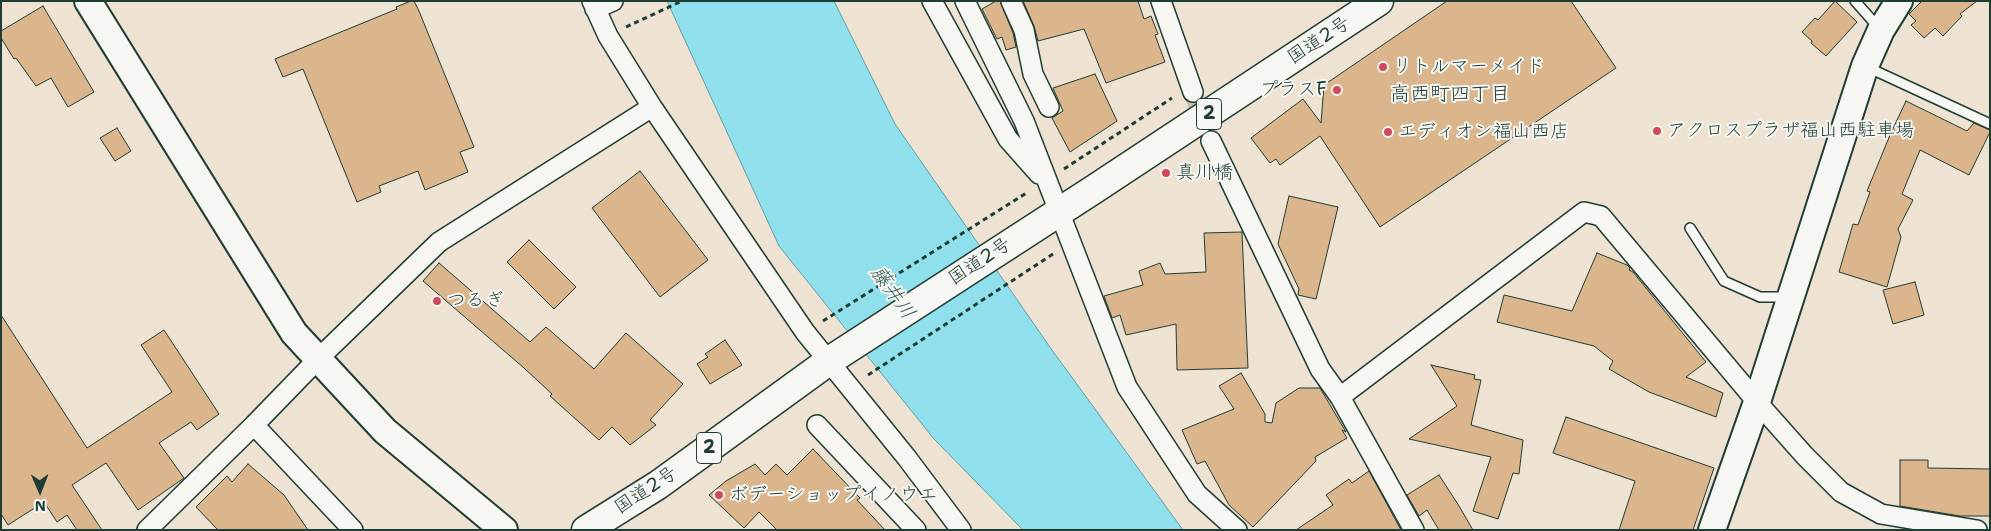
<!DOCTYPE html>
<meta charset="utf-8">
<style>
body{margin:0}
#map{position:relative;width:1991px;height:531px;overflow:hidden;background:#eee2d3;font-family:"Shantell Sans",sans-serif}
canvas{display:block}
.frame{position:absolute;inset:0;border:2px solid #1f3d34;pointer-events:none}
.north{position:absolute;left:15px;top:466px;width:50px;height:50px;-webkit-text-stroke:4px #f6f6f2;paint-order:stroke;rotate:179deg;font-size:14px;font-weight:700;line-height:20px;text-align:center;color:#1f3d34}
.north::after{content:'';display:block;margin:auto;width:18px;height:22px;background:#1f3d34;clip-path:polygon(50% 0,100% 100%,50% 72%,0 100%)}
</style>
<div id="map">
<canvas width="1991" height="531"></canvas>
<div class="frame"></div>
<div class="north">N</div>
</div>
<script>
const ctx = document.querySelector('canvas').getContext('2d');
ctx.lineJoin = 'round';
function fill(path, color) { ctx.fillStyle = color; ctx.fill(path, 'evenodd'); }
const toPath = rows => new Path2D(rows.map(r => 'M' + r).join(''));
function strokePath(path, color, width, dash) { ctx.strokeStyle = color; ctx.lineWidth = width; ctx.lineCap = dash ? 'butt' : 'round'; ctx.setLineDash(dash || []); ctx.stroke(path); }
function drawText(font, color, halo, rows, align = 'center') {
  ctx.font = font + ' "Shantell Sans","Klee One",sans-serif'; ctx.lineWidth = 4; ctx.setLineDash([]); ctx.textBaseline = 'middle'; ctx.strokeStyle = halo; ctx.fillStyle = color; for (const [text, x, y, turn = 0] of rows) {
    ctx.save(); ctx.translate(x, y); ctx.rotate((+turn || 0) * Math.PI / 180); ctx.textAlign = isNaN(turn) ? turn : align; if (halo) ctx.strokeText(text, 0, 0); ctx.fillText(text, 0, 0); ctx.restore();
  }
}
const water = toPath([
 [667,1,834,1,895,124,1052,350,1183,530,1023,530,934,439,779,246,667,1]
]);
const building = toPath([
 [411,1,414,1,419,11,474,147,460,152,468,172,425,190,418,171,379,186,381,192,357,202,303,69,283,77,275,59,397,9,396,7,411,1],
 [996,1,1000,1,1013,33,1016,47,1006,50,1002,37,997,39,982,9,996,1],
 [1023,1,1138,1,1144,19,1151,16,1158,34,1155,35,1165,62,1106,83,1084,29,1038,41,1034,26,1023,1],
 [1447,1,1571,1,1616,68,1380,227,1320,136,1280,165,1276,159,1270,163,1251,138,1303,99,1321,123,1324,85,1447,1],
 [1835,1,1857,22,1826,56,1811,43,1812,41,1802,32,1815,18,1818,20,1835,1],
 [1922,1,1977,1,1960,14,1962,16,1943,36,1935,28,1924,38,1911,25,1916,21,1909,14,1922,1],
 [43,6,94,92,68,107,51,78,36,86,16,58,14,59,1,38,1,31,43,6],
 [1095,74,1117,121,1070,152,1052,118,1063,111,1053,88,1095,74],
 [1906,101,1967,131,1974,123,1990,130,1990,132,1969,175,1920,150,1902,194,1913,200,1898,229,1901,237,1887,287,1839,272,1853,224,1858,225,1870,192,1867,191,1890,135,1906,101],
 [117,128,131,151,115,161,100,138,117,128],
 [640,171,708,260,660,297,592,208,640,171],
 [1289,196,1338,207,1316,299,1298,295,1299,289,1278,244,1289,196],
 [1242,232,1248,368,1177,370,1176,324,1126,335,1120,315,1112,318,1104,296,1143,285,1139,271,1160,263,1165,274,1206,272,1204,233,1242,232],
 [529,240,576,287,554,309,507,262,529,240],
 [1597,253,1627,265,1630,268,1629,270,1633,272,1706,362,1686,377,1723,393,1716,417,1649,392,1609,369,1613,361,1594,346,1497,322,1504,295,1572,311,1597,253],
 [439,263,530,342,546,327,594,369,626,333,683,384,650,420,656,425,630,445,612,427,599,440,550,396,552,394,524,368,423,281,439,263],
 [1915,282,1924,315,1893,324,1883,290,1915,282],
 [1,315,87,448,172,392,141,345,164,330,219,414,197,430,191,422,159,443,184,478,138,510,106,463,72,485,102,530,77,530,67,515,57,522,44,502,8,525,1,514,1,315],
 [725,340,742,365,710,384,697,364,708,357,705,354,725,340],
 [1431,365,1475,375,1474,379,1481,380,1471,425,1523,440,1519,474,1513,473,1498,519,1473,511,1491,457,1409,439,1457,406,1431,365],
 [1241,373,1265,414,1265,422,1272,423,1276,403,1299,388,1320,388,1346,432,1342,430,1347,438,1315,457,1316,461,1253,527,1229,505,1205,461,1197,464,1182,430,1234,409,1219,386,1241,373],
 [1566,417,1714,468,1693,530,1619,530,1635,481,1553,453,1566,417],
 [813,449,860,498,857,500,885,530,777,530,759,512,744,528,709,495,726,481,755,464,765,475,776,464,787,475,813,449],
 [1900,460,1928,460,1928,468,1990,469,1990,516,1960,516,1900,506,1900,460],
 [248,464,284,495,308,530,218,530,196,507,227,476,232,482,248,464],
 [1369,471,1401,530,1296,530,1333,505,1326,495,1349,479,1352,483,1369,471],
 [1439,475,1459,506,1473,530,1439,530,1427,510,1419,516,1407,495,1439,475]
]);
const streetTunnel = toPath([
 [1193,92,1211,141]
]);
const path = toPath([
 [626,27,682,1],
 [1064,169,1172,98],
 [823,321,1028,192],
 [868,375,1053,254]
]);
const lane = toPath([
 [1855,1,1879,28],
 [1867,67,1990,124],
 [1690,228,1724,281,1760,297,1788,297]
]);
const street = toPath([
 [592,1,608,36,652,107,805,332,907,458,961,530],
 [932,1,1008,139,1039,174],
 [965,1,1024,121,1127,387,1197,494,1237,530],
 [1011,1,1024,30,1033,74,1049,107],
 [1161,1,1193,92],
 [595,9,613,1],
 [1211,141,1320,369,1340,397,1414,530],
 [1340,397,1584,212,1601,216,1757,402,1805,456,1841,492,1881,514,1977,530],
 [254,425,353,530],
 [817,425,916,530],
 [147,530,254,425,318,359,439,242,652,107]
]);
const secondary = toPath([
 [88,1,294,333,385,431,504,530],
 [1712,530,1757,402,1865,66,1881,30,1899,1]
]);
const highway = toPath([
 [586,530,658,485,829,361,1093,190,1379,1]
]);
const markers = [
 [1383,67,5,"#d1495b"],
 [1337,90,5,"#d1495b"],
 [1657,131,5,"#d1495b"],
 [1388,132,5,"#d1495b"],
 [1166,173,5,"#d1495b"],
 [437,301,5,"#d1495b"],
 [719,495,5,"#d1495b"]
];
const shields = [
 [1209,114,25],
 [709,448,25]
];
const shieldNames = [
 ["2",1209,114],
 ["2",709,448]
];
const streetNames = [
 ["国道2号",1319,41,-33],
 ["国道2号",980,262,-33],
 ["国道2号",646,491,-33]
];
const poiNames = [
 ["リトルマーメイド",1393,67],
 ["プラスF",1327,90,"right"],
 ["アクロスプラザ福山西駐車場",1667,131],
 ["エディオン福山西店",1398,132],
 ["真川橋",1176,173],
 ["つるぎ",447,301],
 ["ボデーショップイノウエ",729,495]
];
const neighbourhoodNames = [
 ["高西町四丁目",1450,95]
];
const waterNames = [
 ["藤井川",892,293,54]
];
fill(water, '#8fdfec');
strokePath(water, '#629ea2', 1);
fill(building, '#dbb58c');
strokePath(building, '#1f3d34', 1);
strokePath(streetTunnel, '#c5c1b3', 19, [19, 9]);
strokePath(lane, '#1f3d34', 12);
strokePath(street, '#1f3d34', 22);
strokePath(secondary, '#1f3d34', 30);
strokePath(highway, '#1f3d34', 31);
strokePath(path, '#1f3d34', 3, [5, 4]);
strokePath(lane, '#f6f6f2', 9);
strokePath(street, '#f6f6f2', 19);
strokePath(secondary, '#f6f6f2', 26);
strokePath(highway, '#f6f6f2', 28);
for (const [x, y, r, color] of markers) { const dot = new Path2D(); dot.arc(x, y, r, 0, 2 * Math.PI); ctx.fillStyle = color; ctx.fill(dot); strokePath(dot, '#f6f6f2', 2); }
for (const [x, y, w] of shields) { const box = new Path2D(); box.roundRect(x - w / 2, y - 15.5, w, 31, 4); ctx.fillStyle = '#f6f6f2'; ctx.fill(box); strokePath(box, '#1f3d34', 1); }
drawText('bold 18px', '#1f3d34', null, shieldNames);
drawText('19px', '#1f3d34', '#f6f6f2', streetNames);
drawText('19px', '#1f3d34', '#f6f6f2', poiNames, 'left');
drawText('20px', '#1f3d34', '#f6f6f2', neighbourhoodNames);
drawText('italic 20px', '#355d59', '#f6f6f2', waterNames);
</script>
